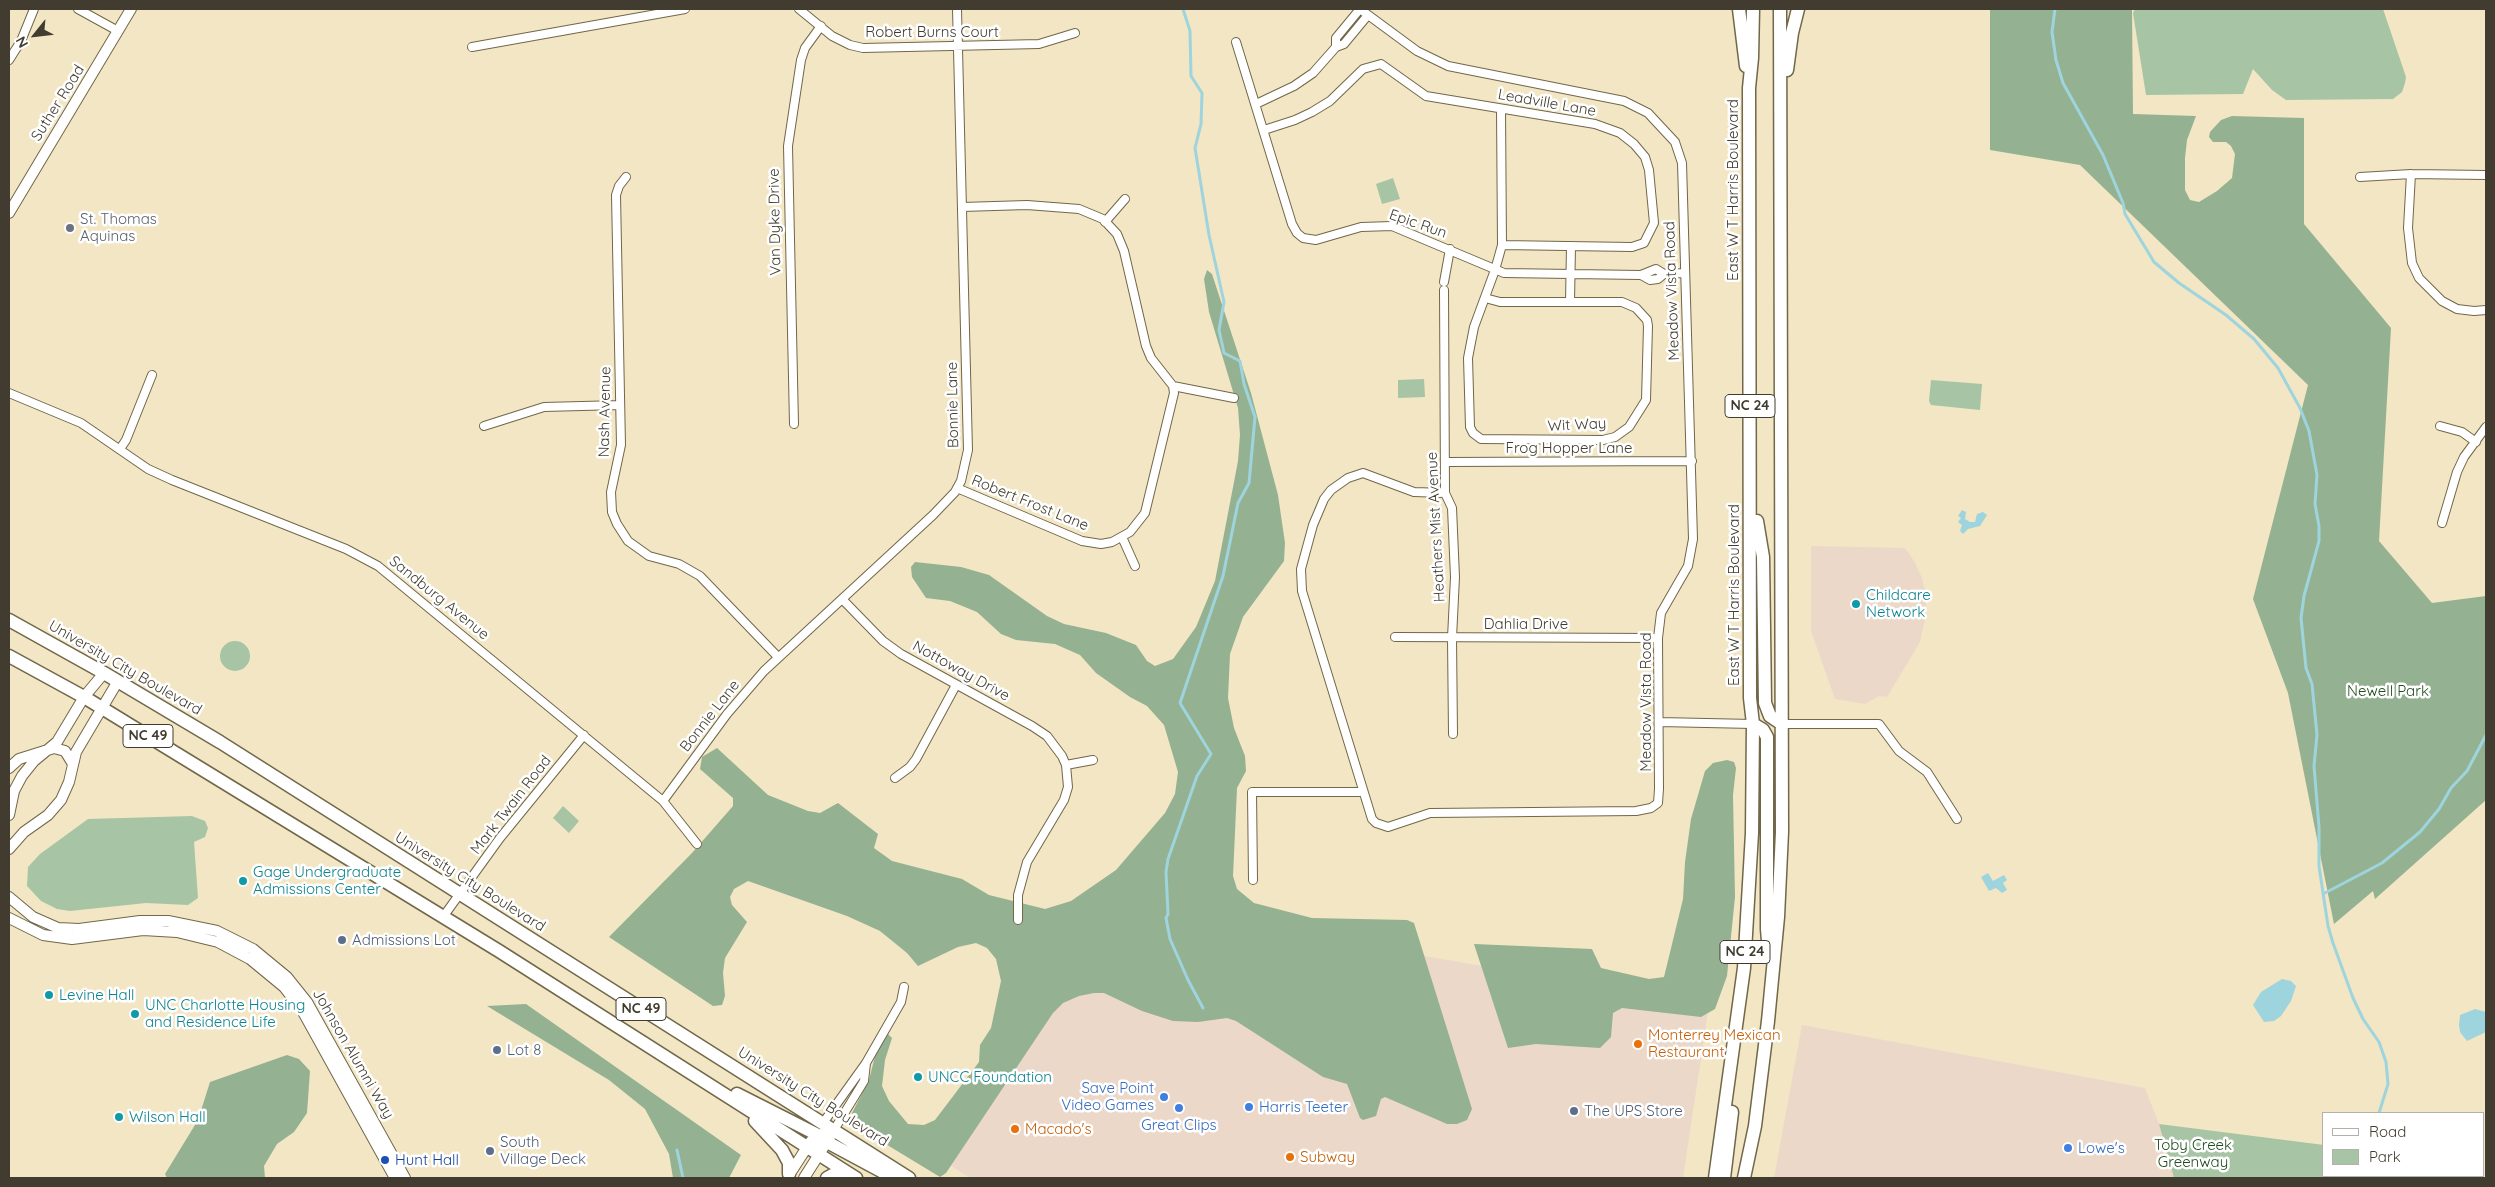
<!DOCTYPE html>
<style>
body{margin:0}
#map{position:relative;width:2495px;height:1187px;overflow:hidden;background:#f2e6c4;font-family:Quicksand,sans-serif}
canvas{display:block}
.frame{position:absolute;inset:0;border:10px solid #413c2f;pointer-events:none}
.legend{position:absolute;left:2322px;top:1112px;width:162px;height:65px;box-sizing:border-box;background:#fff;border:1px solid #b3b1ac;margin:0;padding:6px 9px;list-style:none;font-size:15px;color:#413c2f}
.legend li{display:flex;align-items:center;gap:10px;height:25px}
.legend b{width:25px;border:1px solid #b3b1ac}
.north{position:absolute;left:10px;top:10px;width:50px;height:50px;-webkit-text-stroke:4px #fff;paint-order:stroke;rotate:241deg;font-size:14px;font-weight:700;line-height:20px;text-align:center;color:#413c2f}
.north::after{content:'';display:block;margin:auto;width:18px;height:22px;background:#413c2f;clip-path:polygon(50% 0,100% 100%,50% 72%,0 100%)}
</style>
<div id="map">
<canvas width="2495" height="1187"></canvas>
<div class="frame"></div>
<ul class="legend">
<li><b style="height:6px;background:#fff"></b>Road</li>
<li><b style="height:14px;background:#a7c5a4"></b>Park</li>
</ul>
<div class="north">N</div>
</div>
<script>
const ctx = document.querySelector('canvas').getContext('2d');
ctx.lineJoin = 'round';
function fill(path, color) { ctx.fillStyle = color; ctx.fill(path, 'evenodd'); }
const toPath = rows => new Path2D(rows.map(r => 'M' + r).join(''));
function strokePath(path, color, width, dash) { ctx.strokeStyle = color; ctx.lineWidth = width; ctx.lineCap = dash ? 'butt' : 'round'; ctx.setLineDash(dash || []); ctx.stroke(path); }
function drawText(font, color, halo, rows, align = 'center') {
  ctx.font = font + ' Quicksand,sans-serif'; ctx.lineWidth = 5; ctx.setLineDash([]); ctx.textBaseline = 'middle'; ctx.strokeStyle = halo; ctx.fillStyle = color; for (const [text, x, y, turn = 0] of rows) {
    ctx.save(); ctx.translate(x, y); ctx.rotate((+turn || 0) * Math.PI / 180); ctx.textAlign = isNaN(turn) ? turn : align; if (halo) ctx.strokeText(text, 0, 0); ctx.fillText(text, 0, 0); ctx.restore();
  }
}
const commercial = toPath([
 [1811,546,1905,548,1914,561,1922,578,1926,596,1926,615,1920,642,1887,697,1879,696,1865,704,1835,699,1811,631],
 [1117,903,1709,1005,1683,1178,970,1178,945,1162],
 [1802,1025,2145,1088,2159,1124,2174,1178,1774,1178]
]);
const green = toPath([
 [2135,9,2383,9,2406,77,2405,83,2402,92,2393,99,2286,100,2272,90,2253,69,2243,94,2146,95,2133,13],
 [1393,178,1400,199,1382,204,1376,184],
 [1424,379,1425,397,1398,398,1398,380],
 [1931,380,1982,384,1980,410,1931,405,1929,401],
 '220 656a15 15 0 1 1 30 0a15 15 0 1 1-30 0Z',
 [563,806,579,821,569,833,553,818],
 [192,816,205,821,208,828,205,837,194,842,198,898,188,905,146,903,70,911,57,909,41,901,27,886,28,867,40,854,88,819],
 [2159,1124,2324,1145,2324,1176,2451,1176,2451,1178,2174,1178]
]);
const forest = toPath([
 [1990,9,2132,9,2133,114,2196,116,2187,140,2185,158,2185,190,2190,200,2199,202,2217,191,2232,178,2235,154,2231,146,2226,142,2213,142,2209,137,2210,132,2221,120,2232,116,2304,118,2304,224,2391,328,2379,541,2432,603,2486,596,2486,800,2375,899,2373,891,2334,924,2288,693,2253,599,2308,385,2080,165,1990,150],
 [1207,270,1212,274,1251,393,1278,495,1285,543,1284,561,1243,617,1230,654,1228,698,1234,728,1245,756,1246,771,1237,788,1233,876,1237,889,1254,903,1312,918,1407,920,1414,923,1472,1109,1467,1120,1457,1124,1447,1124,1385,1097,1381,1099,1376,1116,1363,1120,1360,1118,1347,1084,1323,1077,1236,1021,1227,1018,1198,1022,1173,1021,1142,1011,1104,993,1094,993,1079,996,1063,1003,1053,1013,946,1173,940,1177,856,1126,852,1113,869,1080,876,1052,888,1034,892,1038,885,1060,882,1086,889,1101,908,1124,924,1125,935,1120,979,1062,980,1045,991,1028,1001,981,996,959,987,948,976,943,958,947,918,966,907,953,880,931,847,916,748,881,734,889,730,897,732,905,747,922,725,958,723,973,725,996,722,1005,713,1006,609,937,692,853,733,806,733,798,700,769,702,757,717,748,768,795,808,811,820,813,838,803,878,834,874,848,892,861,962,879,989,895,1045,909,1071,901,1116,870,1165,813,1175,794,1178,772,1164,725,1147,706,1130,697,1096,673,1080,655,1055,644,1016,640,1001,634,977,612,950,601,926,598,912,577,911,567,915,562,961,567,989,575,1047,616,1064,624,1106,633,1136,645,1147,661,1155,666,1173,659,1196,627,1215,581,1238,461,1240,435,1238,408,1209,312,1204,279],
 [1727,760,1734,762,1736,768,1733,795,1735,897,1727,976,1715,1009,1701,1017,1622,1008,1613,1013,1611,1037,1600,1048,1536,1044,1508,1048,1474,944,1592,949,1601,968,1649,979,1664,977,1683,899,1685,862,1691,819,1705,771,1713,763],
 [526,1004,741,1155,729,1178,673,1178,669,1154,645,1109,609,1080,487,1006],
 [287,1055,299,1059,310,1071,307,1113,294,1132,277,1144,264,1166,265,1178,167,1178,165,1174,198,1120,210,1082]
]);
const water = toPath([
 [1962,510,1966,512,1965,519,1970,522,1975,522,1977,514,1983,512,1987,515,1980,526,1968,529,1963,534,1960,531,1962,525,1958,522,1961,518,1958,516],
 [1988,873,1993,881,2004,875,2007,880,2003,883,2007,890,2002,893,1996,888,1989,891,1981,877],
 [2282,979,2291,981,2296,986,2291,1001,2281,1016,2274,1021,2264,1022,2253,1005,2261,992],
 [2475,1009,2486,1012,2486,1032,2467,1041,2460,1032,2459,1025,2460,1015]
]);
const stream = toPath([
 [1183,9,1190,31,1191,76,1202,93,1201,124,1195,148,1209,235,1224,302,1219,330,1224,353,1240,361,1244,384,1255,417,1249,483,1238,503,1223,576,1180,703,1211,754,1197,776,1168,859,1166,872,1168,914,1166,918,1170,939,1188,980,1203,1008],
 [2055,9,2052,32,2056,60,2063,83,2103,155,2123,203,2125,214,2154,262,2179,283,2226,315,2254,339,2278,368,2300,408,2309,431,2317,475,2315,504,2319,526,2319,541,2304,596,2301,618,2306,668,2312,684,2317,735,2314,766,2319,827,2319,866,2328,926,2333,943,2353,998,2363,1019,2379,1042,2386,1062,2388,1084,2379,1113],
 [2323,894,2382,863,2420,832,2439,809,2451,788,2467,771,2486,735],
 [677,1150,683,1178],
 [2348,1178,2350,1176]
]);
const minor = toPath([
 [78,9,118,31],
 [799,9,832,36,850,45,863,48,1039,44,1075,33],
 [1360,9,1417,51,1448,66,1624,101,1648,113,1675,142,1682,163,1693,539,1688,566,1661,613,1658,638,1659,789,1658,803,1651,808,1636,811,1430,813,1388,827,1376,823,1372,819,1302,591,1301,569,1313,525,1324,499,1331,490,1348,478,1363,473,1414,492,1445,493],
 [1236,42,1292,224,1297,233,1303,238,1316,240,1361,227,1392,226,1504,273,1641,275,1650,280,1658,279,1664,274],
 [472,47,685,9],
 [1336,47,1336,38,1360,9],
 [9,60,21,41,34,9],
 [1256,104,1294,86,1313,73,1336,47,1344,44,1368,15],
 [1264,130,1295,120,1312,112,1330,101,1363,69,1381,64,1426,96,1595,124,1620,133,1634,144,1645,157,1649,170,1654,223,1644,243,1632,247,1502,245],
 [2411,174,2408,228,2412,263,2419,278,2442,301,2457,309,2474,311,2486,310],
 [626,177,619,186,616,195,621,445,611,492,612,512,617,524,628,541,649,556,679,564,700,576,778,657],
 [2360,177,2411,174,2486,175],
 [962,207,1027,205,1079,209,1103,219,1117,234,1124,251,1146,346,1151,358,1173,386,1234,398],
 [1105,222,1125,199],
 [1641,275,1656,269,1664,274,1684,273],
 [1444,282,1450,249],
 [1444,290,1445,493,1452,508,1455,577,1452,638,1453,734],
 [1485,298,1500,302,1622,302,1636,308,1647,320,1648,326,1646,400,1629,427,1615,437,1603,440,1481,439,1473,433,1470,427,1468,358,1474,327,1495,270,1502,245,1501,109],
 [1570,302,1571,246],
 [9,393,81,423,148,469,172,480,346,549,378,566,663,801,697,844],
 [794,424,788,146,801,60,805,48,821,26],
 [484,426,544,407,620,405],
 [2440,426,2462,432,2476,442],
 [120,449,126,440,152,375],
 [1446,462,1692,461],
 [957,488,1082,541,1101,544,1112,542,1130,532,1145,513,1174,393,1173,386],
 [2442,523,2457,472,2464,457,2486,427],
 [1122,537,1135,566],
 [842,599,883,641,901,654,1032,726,1047,736,1062,756,1066,765,1068,787,1064,800,1027,862,1018,895,1018,920],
 [1395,637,1658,638],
 [1660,722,1753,724],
 [1782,724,1879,724,1899,751,1927,772,1957,819],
 [1066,765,1093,760],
 [895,778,910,767,916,759,956,685],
 [663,801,727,714,764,671,933,515,955,492,961,481,968,450,957,9],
 [1253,880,1252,792,1363,792],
 [443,917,500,838,584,735],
 [823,1123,866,1063,901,1002,904,987],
 [834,1130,864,1081,866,1063]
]);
const tertiary = toPath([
 [9,213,131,9],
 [9,768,19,759,54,748,65,751,73,764],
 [9,815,14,791,22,776,34,761,57,742,84,697,104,673],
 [9,849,24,832,48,815,61,800,69,782,76,752,118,681],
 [9,897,33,917,58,928,79,929,140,921,168,921,217,931,253,949,287,977,307,1002,405,1178],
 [9,918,43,935,72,939,143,930,177,932,218,942,250,959,284,987,302,1010,395,1178],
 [789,1175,811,1141],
 [804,1178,830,1137]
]);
const primary = toPath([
 [1739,9,1746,66],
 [1787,70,1792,33,1798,9],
 [1757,521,1763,557,1765,703,1770,716,1782,724],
 [9,620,104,673,220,742,909,1178],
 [9,656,84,697,499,951,856,1178],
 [1753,724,1763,730,1767,737,1767,929,1769,953],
 [737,1094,818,1135,825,1136,834,1130],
 [755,1121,782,1150,789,1163,789,1174],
 [814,1142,827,1142,894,1178],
 [827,1178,836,1173,850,1175],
 [1715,1178,1744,968,1752,833,1753,724,1750,698,1749,88,1752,58,1753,9],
 [1724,1178,1732,1112],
 [1744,1178,1755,1126,1768,1021,1778,917,1782,832,1780,9]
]);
const markers = [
 [70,228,5,"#6b7280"],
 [1856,604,5,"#0f9aa8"],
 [243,881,5,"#0f9aa8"],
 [342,940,5,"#5c6f8a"],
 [49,995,5,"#0f9aa8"],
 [135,1014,5,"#0f9aa8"],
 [1638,1044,5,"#e8710a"],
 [497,1050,5,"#5c6f8a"],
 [918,1077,5,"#0f9aa8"],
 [1164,1097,5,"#3f7fe0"],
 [1249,1107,5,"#3f7fe0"],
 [1179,1108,5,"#3f7fe0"],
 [1574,1111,5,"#5c6f8a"],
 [119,1117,5,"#0f9aa8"],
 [1015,1129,5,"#e8710a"],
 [2068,1148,5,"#3f7fe0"],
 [490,1151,5,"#5c6f8a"],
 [1290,1157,5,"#e8710a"],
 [385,1160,5,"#1a4fb4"]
];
const shields = [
 [1750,406,50],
 [148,736,50],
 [1745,952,50],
 [641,1009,50]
];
const shieldNames = [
 ["NC 24",1750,406],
 ["NC 49",148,736],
 ["NC 24",1745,952],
 ["NC 49",641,1009]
];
const streetNames = [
 ["Robert Burns Court",932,32],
 ["Suther Road",58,103,-58],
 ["Leadville Lane",1547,103,10],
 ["East W T Harris Boulevard",1733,190,-90],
 ["Van Dyke Drive",775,222,-91],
 ["Epic Run",1418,224,19],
 ["Meadow Vista Road",1672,291,-92],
 ["Bonnie Lane",953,405,-91],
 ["Nash Avenue",605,412,-89],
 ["Wit Way",1577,425,-3],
 ["Frog Hopper Lane",1569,448],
 ["Robert Frost Lane",1030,503,22],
 ["Heathers Mist Avenue",1436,527,-93],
 ["East W T Harris Boulevard",1734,595,-90],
 ["Sandburg Avenue",439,598,39],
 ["Dahlia Drive",1526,624],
 ["University City Boulevard",125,668,30],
 ["Nottoway Drive",961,671,29],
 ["Meadow Vista Road",1646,702,-90],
 ["Bonnie Lane",710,716,-52],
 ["Mark Twain Road",511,805,-52],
 ["University City Boulevard",470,882,32],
 ["Johnson Alumni Way",353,1054,60],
 ["University City Boulevard",813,1097,32]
];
const worshipNames = [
 ["St. Thomas",80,219],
 ["Aquinas",80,236]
];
const cultureNames = [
 ["Childcare",1866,595],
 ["Network",1866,612],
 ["Gage Undergraduate",253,872],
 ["Admissions Center",253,889],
 ["Levine Hall",59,995],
 ["UNC Charlotte Housing",145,1005],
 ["and Residence Life",145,1022],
 ["UNCC Foundation",928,1077],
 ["Wilson Hall",129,1117]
];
const parkNames = [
 ["Newell Park",2388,691],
 ["Toby Creek",2193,1145],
 ["Greenway",2193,1162]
];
const serviceNames = [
 ["Admissions Lot",352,940],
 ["Lot 8",507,1050],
 ["The UPS Store",1584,1111],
 ["South",500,1142],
 ["Village Deck",500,1159]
];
const foodNames = [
 ["Monterrey Mexican",1648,1035],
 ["Restaurant",1648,1052],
 ["Macado's",1025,1129],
 ["Subway",1300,1157]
];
const shopNames = [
 ["Save Point",1154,1088,"right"],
 ["Video Games",1154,1105,"right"],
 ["Harris Teeter",1259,1107],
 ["Great Clips",1179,1125,"center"],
 ["Lowe's",2078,1148]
];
const transitNames = [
 ["Hunt Hall",395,1160]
];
fill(commercial, '#ecd8c9');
fill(green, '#a7c5a4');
fill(forest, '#94b291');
fill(water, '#9ed4dd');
strokePath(stream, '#9ed4dd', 3);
strokePath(minor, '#716749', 10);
strokePath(tertiary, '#716749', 12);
strokePath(primary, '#716749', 15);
strokePath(minor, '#fff', 8);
strokePath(tertiary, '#fff', 10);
strokePath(primary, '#fff', 12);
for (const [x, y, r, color] of markers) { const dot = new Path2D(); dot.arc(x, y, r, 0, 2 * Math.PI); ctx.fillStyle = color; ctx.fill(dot); strokePath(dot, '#fff', 2); }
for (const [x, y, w] of shields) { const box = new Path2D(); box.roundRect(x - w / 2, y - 11.5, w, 23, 4); ctx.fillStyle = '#fff'; ctx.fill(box); strokePath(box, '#413c2f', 1); }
drawText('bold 14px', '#413c2f', null, shieldNames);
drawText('15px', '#413c2f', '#fff', streetNames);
drawText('15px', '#5b616d', '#fff', worshipNames, 'left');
drawText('15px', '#0d838f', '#fff', cultureNames, 'left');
drawText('15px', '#224c1f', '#fff', parkNames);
drawText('15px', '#4e5e75', '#fff', serviceNames, 'left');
drawText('15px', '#c56008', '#fff', foodNames, 'left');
drawText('15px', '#366cbe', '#fff', shopNames, 'left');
drawText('15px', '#164399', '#fff', transitNames, 'left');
</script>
